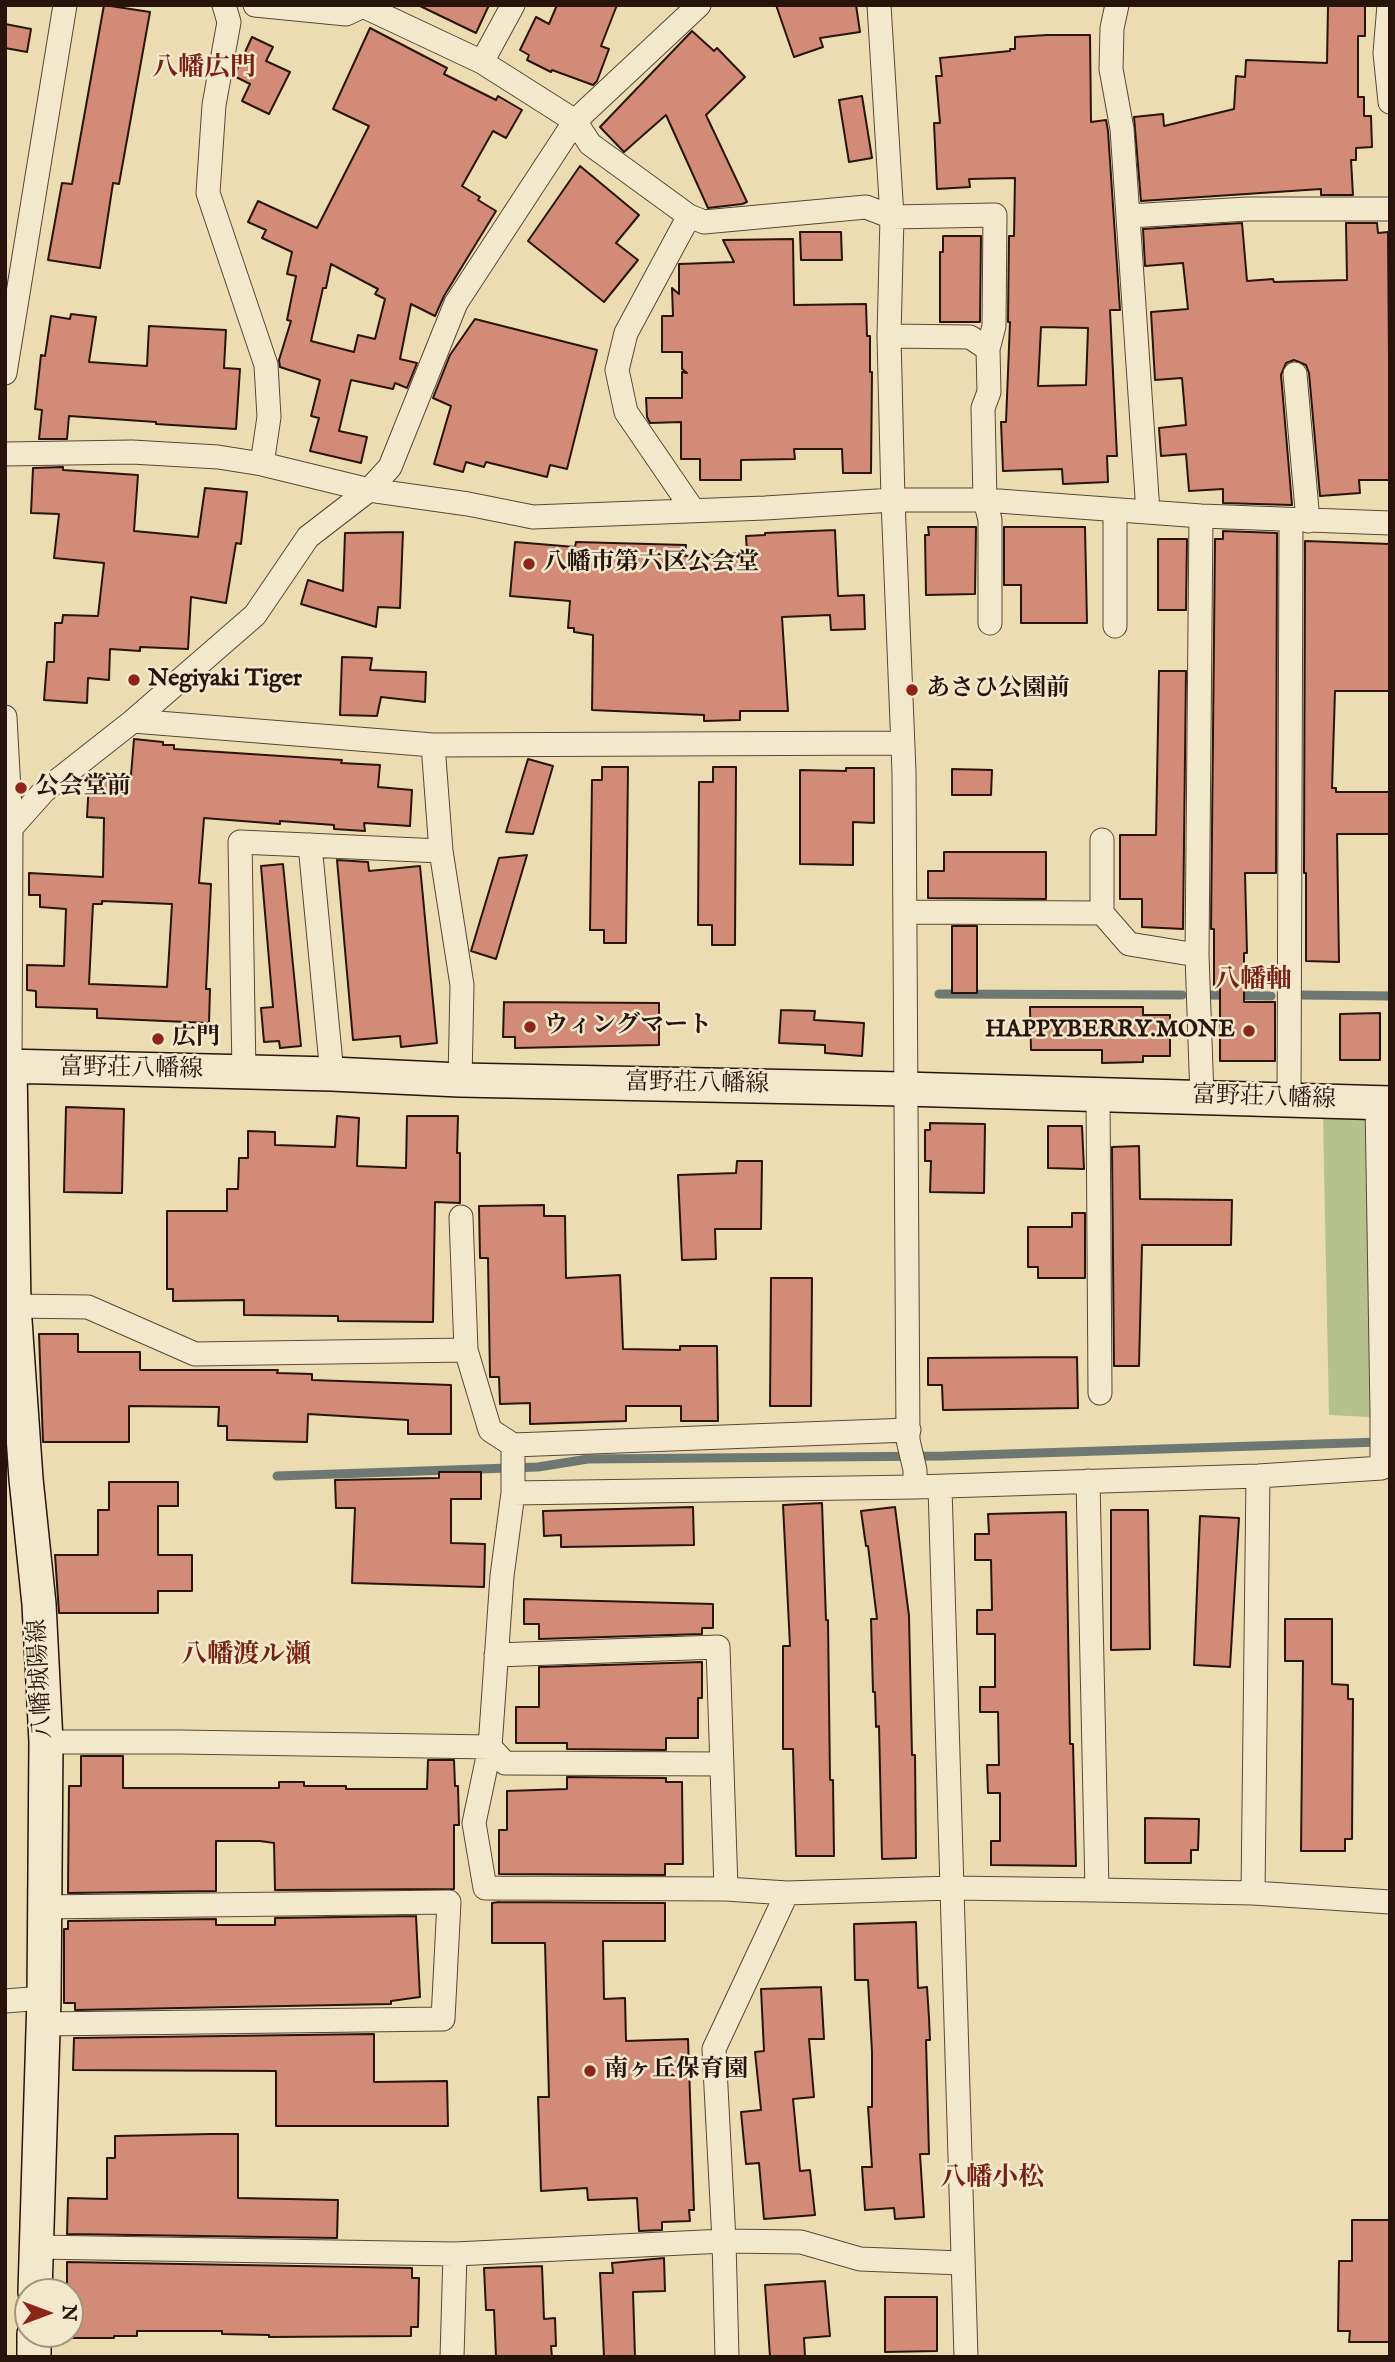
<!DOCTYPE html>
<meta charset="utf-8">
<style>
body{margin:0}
#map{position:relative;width:1395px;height:2362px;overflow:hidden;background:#ebddb1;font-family:"IM FELL English",serif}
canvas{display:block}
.frame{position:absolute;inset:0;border:7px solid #29140c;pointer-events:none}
.north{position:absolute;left:14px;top:2278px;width:70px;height:70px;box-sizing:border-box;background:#f2e9cc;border:2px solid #a2947f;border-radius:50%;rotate:90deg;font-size:19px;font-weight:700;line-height:28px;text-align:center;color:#29140c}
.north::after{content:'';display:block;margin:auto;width:24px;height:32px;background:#8f2418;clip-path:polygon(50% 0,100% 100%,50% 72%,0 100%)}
</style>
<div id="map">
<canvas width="1395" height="2362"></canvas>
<div class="frame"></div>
<div class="north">N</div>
</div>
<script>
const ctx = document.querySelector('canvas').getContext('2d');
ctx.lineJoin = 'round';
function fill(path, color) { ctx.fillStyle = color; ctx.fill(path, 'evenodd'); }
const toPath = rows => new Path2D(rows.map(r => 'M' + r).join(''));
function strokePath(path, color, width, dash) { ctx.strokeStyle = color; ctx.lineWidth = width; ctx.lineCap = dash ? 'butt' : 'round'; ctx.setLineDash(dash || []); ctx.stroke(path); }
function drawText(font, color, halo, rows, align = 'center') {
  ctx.font = font + ' "IM FELL English","Noto Serif JP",serif'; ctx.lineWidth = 5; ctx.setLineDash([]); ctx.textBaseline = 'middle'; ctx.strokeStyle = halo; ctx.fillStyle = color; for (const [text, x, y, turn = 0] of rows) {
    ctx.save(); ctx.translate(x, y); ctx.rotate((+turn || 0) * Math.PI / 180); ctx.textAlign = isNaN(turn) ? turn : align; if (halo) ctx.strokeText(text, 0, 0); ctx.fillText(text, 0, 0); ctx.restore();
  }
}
const green = toPath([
 [1323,1118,1366,1118,1370,1417,1329,1415]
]);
const stream = toPath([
 [939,994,1182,995],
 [1207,995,1271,996],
 [1300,995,1390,996],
 [277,1476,538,1467,588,1459,944,1456,1380,1442]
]);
const building = toPath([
 [104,5,150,12,119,184,113,183,100,268,48,260,62,183,72,184,104,5],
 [418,5,489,5,476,33,418,5],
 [557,5,617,5,601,46,609,49,597,81,593,85,552,70,551,72,527,60,529,55,520,50,536,17,549,24,557,5],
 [776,5,856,5,860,32,820,38,823,47,794,57,776,5],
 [1328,5,1365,5,1365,36,1358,36,1358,97,1364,97,1364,116,1371,116,1372,147,1356,148,1356,160,1351,160,1353,195,1321,195,1321,189,1141,201,1134,117,1163,114,1164,126,1234,109,1236,76,1245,77,1246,60,1327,63,1328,5],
 [5,24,31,29,27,52,5,48,5,24],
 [370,28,447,68,444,74,496,100,498,96,522,110,506,138,493,131,462,186,480,197,478,200,496,211,444,296,435,316,411,304,400,359,417,363,407,388,395,383,393,389,351,380,339,431,367,437,361,463,310,451,319,418,311,416,320,380,280,367,279,360,291,321,287,320,296,276,287,274,292,252,262,238,266,230,248,222,258,201,317,228,369,126,333,109,370,28],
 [331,264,378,289,375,294,385,299,375,339,358,335,354,352,311,341,323,288,326,288,331,264],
 [692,31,714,51,717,48,745,77,706,115,747,202,742,204,708,208,666,115,624,152,600,127,692,31],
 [1047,35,1090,35,1091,122,1106,120,1108,131,1120,310,1110,310,1117,456,1107,456,1108,482,1063,484,1062,469,1003,471,1001,422,1006,422,1010,322,1008,322,1009,236,1014,236,1015,178,969,179,970,187,937,189,934,123,940,123,936,76,942,76,940,58,1010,51,1010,49,1015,49,1015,37,1047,35],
 [1041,327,1088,328,1086,385,1038,386,1041,327],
 [252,37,273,47,266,61,290,72,269,114,242,101,250,84,234,76,252,37],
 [862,96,872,158,849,162,839,100,862,96],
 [580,166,639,215,616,243,638,260,604,302,528,241,580,166],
 [1242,223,1247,281,1273,279,1274,282,1347,280,1346,223,1377,223,1378,233,1388,232,1390,480,1359,480,1360,493,1320,496,1309,373,1306,365,1294,360,1286,363,1281,375,1292,505,1223,503,1223,489,1189,491,1186,454,1161,456,1159,428,1186,425,1182,378,1155,380,1151,312,1188,309,1183,263,1145,266,1143,229,1242,223],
 [800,232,841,232,842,260,801,260,800,232],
 [943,236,981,236,980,322,940,322,940,252,943,252,943,236],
 [793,239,794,305,866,304,867,336,870,336,870,372,872,372,871,473,843,473,842,449,794,449,795,459,741,460,741,480,700,480,700,459,681,459,681,422,650,423,647,417,646,398,682,398,682,372,687,373,682,369,682,352,662,352,662,316,673,316,672,288,679,294,679,264,734,262,723,240,793,239],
 [71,314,96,317,89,362,147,366,149,326,226,330,224,368,240,369,236,429,156,424,156,422,69,416,67,439,39,439,42,410,35,409,41,355,45,356,51,316,70,319,71,314],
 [475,319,597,350,567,469,550,465,547,477,486,462,484,467,466,462,463,472,434,464,451,406,433,398,450,355,475,319],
 [63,467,63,470,138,475,134,531,198,537,205,488,247,492,241,544,236,543,226,603,191,597,188,649,140,647,140,651,110,649,109,680,88,678,87,703,44,700,47,662,54,662,55,623,62,623,63,615,98,616,104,563,54,558,59,514,31,513,33,468,63,467],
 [928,527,976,527,975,594,926,595,925,535,929,535,928,527],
 [1004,527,1085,527,1087,623,1021,623,1021,585,1004,585,1004,527],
 [835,530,838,596,864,595,865,629,831,630,830,615,782,617,788,711,740,711,740,720,704,721,704,715,592,710,593,635,574,632,574,628,568,628,570,601,510,596,515,542,575,547,576,542,686,545,685,556,747,553,746,536,765,535,765,533,835,530],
 [1223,531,1277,533,1276,873,1245,873,1247,953,1244,953,1244,1002,1275,1002,1275,1061,1220,1061,1220,986,1214,985,1214,929,1211,929,1215,539,1223,539,1223,531],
 [403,532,400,608,378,607,376,627,301,604,308,580,343,591,345,533,403,532],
 [1158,539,1187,539,1186,610,1158,610,1158,539],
 [1305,541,1390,544,1390,691,1335,691,1332,788,1336,788,1336,792,1390,792,1390,834,1337,834,1339,962,1306,961,1306,873,1304,873,1305,541],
 [342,657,372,658,370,670,426,672,425,702,381,697,377,716,340,715,342,657],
 [1159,671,1186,671,1183,929,1142,927,1142,899,1120,899,1120,835,1156,835,1159,671],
 [134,739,163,742,163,745,174,745,174,749,342,760,341,763,380,765,378,787,412,790,410,826,364,823,365,831,334,829,334,825,280,821,280,824,204,818,199,883,211,884,206,989,210,989,209,1023,97,1018,97,1009,36,1007,36,991,27,990,27,965,64,966,66,909,40,907,40,895,29,895,29,873,103,877,104,818,87,817,89,782,92,782,92,773,131,775,134,739],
 [102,901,172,904,167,987,89,984,93,904,102,904,102,901],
 [528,759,553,766,533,834,506,832,528,759],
 [602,767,628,767,626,943,604,943,604,930,590,930,592,780,602,780,602,767],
 [713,767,736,767,735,945,712,945,712,925,698,925,699,782,713,782,713,767],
 [846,768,874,768,874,823,853,822,853,865,800,864,800,770,846,771,846,768],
 [952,769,992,770,991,795,952,795,952,769],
 [944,852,1046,852,1046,899,928,898,928,871,944,871,944,852],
 [527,855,496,959,471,951,499,858,527,855],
 [337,860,368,862,369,871,420,866,437,1043,401,1047,400,1036,353,1040,337,860],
 [283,864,301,1046,280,1048,279,1041,264,1042,261,1008,273,1007,261,866,283,864],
 [952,926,977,926,977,993,952,993,952,926],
 [504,1002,659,1003,659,1045,515,1048,515,1037,503,1037,504,1002],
 [1030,1007,1143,1007,1143,1015,1170,1015,1170,1056,1143,1056,1143,1062,1102,1063,1102,1050,1031,1050,1030,1007],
 [781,1010,815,1011,814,1020,864,1023,862,1056,825,1053,825,1045,779,1043,781,1010],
 [1380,1013,1380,1060,1340,1060,1340,1014,1380,1013],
 [66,1107,124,1109,122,1193,64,1192,66,1107],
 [337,1116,359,1118,357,1166,406,1168,407,1116,458,1116,457,1153,460,1153,460,1203,435,1202,433,1322,338,1321,338,1316,244,1315,244,1300,173,1301,173,1289,167,1289,167,1211,227,1211,227,1189,238,1189,239,1158,248,1158,248,1131,275,1132,275,1145,335,1147,337,1116],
 [930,1123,985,1124,984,1193,930,1192,931,1161,925,1161,925,1130,930,1130,930,1123],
 [1048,1126,1082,1126,1084,1169,1048,1168,1048,1126],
 [1139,1146,1140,1199,1232,1200,1231,1245,1142,1245,1139,1366,1114,1366,1112,1147,1139,1146],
 [737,1161,762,1161,761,1229,715,1229,716,1259,682,1260,678,1175,736,1173,737,1161],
 [544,1205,544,1216,565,1216,566,1278,620,1275,623,1349,680,1350,680,1346,717,1346,718,1421,681,1421,681,1406,626,1406,626,1421,530,1424,530,1403,500,1404,499,1377,490,1377,488,1258,480,1258,479,1206,544,1205],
 [1072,1213,1085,1213,1085,1278,1038,1278,1038,1267,1028,1267,1028,1227,1072,1227,1072,1213],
 [771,1278,812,1278,811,1406,770,1406,771,1278],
 [39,1334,78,1334,78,1352,140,1352,140,1370,278,1370,277,1373,312,1374,312,1380,451,1385,451,1434,408,1434,408,1420,308,1414,307,1442,227,1440,227,1426,218,1426,219,1407,129,1406,129,1442,43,1442,39,1334],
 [1077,1357,1078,1408,943,1410,942,1385,928,1385,928,1358,1077,1357],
 [439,1472,481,1472,481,1499,451,1499,451,1543,485,1544,484,1587,352,1583,355,1508,336,1508,335,1480,439,1478,439,1472],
 [109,1482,178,1482,178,1506,158,1506,158,1555,192,1555,192,1591,158,1591,158,1613,59,1613,55,1555,98,1555,98,1510,109,1510,109,1482],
 [822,1503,826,1620,828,1620,830,1780,833,1780,834,1856,796,1856,793,1749,783,1749,783,1646,790,1646,783,1505,822,1503],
 [693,1507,694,1545,561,1547,561,1535,544,1536,543,1511,693,1507],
 [895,1507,909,1616,912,1755,915,1755,916,1858,882,1859,879,1726,876,1727,875,1692,873,1692,871,1619,877,1619,868,1546,866,1546,861,1511,895,1507],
 [1111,1510,1148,1510,1150,1649,1111,1650,1111,1510],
 [1066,1512,1070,1744,1073,1744,1076,1866,991,1865,991,1841,1000,1841,1000,1793,988,1793,987,1765,999,1765,998,1712,980,1712,980,1687,995,1687,995,1634,977,1634,977,1610,992,1610,991,1560,975,1560,975,1534,989,1534,988,1514,1066,1512],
 [1200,1516,1239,1518,1230,1667,1194,1665,1200,1516],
 [524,1599,713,1604,713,1628,702,1628,702,1634,539,1639,539,1624,524,1624,524,1599],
 [1285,1619,1332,1619,1332,1684,1348,1685,1348,1699,1353,1699,1352,1839,1345,1839,1345,1851,1301,1851,1303,1661,1285,1661,1285,1619],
 [702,1662,702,1698,698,1698,698,1738,666,1738,666,1750,567,1749,567,1743,516,1743,516,1707,539,1707,539,1667,702,1662],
 [81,1756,123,1756,123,1788,279,1788,279,1782,304,1782,304,1786,346,1786,346,1789,427,1789,428,1760,454,1760,455,1786,458,1786,459,1825,454,1825,454,1889,275,1890,274,1843,260,1841,216,1841,216,1891,68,1893,69,1786,81,1786,81,1756],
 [567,1777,666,1778,666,1782,682,1782,683,1864,665,1864,665,1875,499,1874,499,1830,507,1830,507,1791,567,1789,567,1777],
 [1145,1818,1199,1819,1198,1850,1191,1850,1191,1863,1145,1863,1145,1818],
 [499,1902,665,1903,665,1941,603,1941,604,1999,625,1998,626,2041,688,2039,694,2210,689,2210,690,2221,662,2222,662,2230,639,2231,637,2198,588,2200,587,2188,541,2191,538,2097,549,2097,545,1943,492,1943,492,1903,499,1902],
 [416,1916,420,1997,391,2001,391,2004,75,2010,75,2003,64,2003,64,1929,68,1929,68,1921,216,1919,216,1925,275,1925,275,1918,416,1916],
 [916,1922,918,1988,927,1987,929,2018,930,2040,926,2040,929,2154,920,2154,924,2217,895,2219,894,2208,865,2210,862,2167,872,2167,868,2107,872,2107,872,2052,868,1980,855,1980,854,1924,916,1922],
 [821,1987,824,2039,809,2039,814,2097,793,2099,800,2171,810,2170,815,2215,764,2219,759,2163,746,2164,741,2112,761,2110,755,2052,764,2051,761,1989,821,1987],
 [374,2034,374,2082,447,2081,448,2126,276,2126,276,2071,73,2070,74,2038,374,2034],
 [211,2134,238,2134,238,2198,338,2200,337,2238,67,2234,68,2198,107,2199,107,2158,115,2158,115,2136,211,2134],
 [1352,2220,1390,2220,1390,2342,1349,2342,1350,2331,1338,2331,1339,2261,1352,2261,1352,2220],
 [664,2258,665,2291,633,2292,635,2357,604,2357,600,2273,613,2273,612,2263,664,2258],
 [67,2262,412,2268,412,2278,419,2278,418,2327,411,2327,411,2336,269,2337,269,2335,222,2334,222,2331,137,2331,137,2336,114,2336,114,2338,70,2338,70,2292,67,2292,67,2262],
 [542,2266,544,2319,555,2318,556,2346,551,2346,552,2357,496,2357,494,2310,486,2310,484,2268,542,2266],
 [825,2281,830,2336,804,2338,805,2357,770,2357,765,2285,825,2281],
 [885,2297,937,2297,937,2351,885,2352,885,2297]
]);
const street = toPath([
 [224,5,229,22,214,105,208,193,266,365,269,417,262,464],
 [255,5,346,14,363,6,482,62,575,121,590,144,689,216,704,222,866,207,892,217,995,215,994,326,988,349,989,392,983,408,985,500,990,520,990,623],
 [879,5,892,217,889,336,893,500,904,772,908,1440,915,1470,915,1487,1258,1476,1382,1468,1382,1414,1390,1414],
 [1117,5,1112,28,1111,69,1122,129,1148,512],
 [1389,5,1385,53,1390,102],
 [482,62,513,5],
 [689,216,626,333,617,370,626,412,693,510],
 [1129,216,1247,209,1390,209],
 [889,336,970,337,988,349],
 [5,373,65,5],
 [1295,374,1308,521],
 [5,454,132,452,218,457,262,464,369,490,468,504,533,517,765,508,893,500,985,500,1201,516,1390,523],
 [1115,510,1115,626],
 [1201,516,1197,955,1202,1097],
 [5,717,11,828,10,1067],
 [133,721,433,745],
 [11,828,44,791,133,721,255,615,308,537,369,490,390,467,456,303,575,121,699,5],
 [1102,840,1102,913,1129,944,1197,955],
 [310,845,332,1074],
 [905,912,1102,913],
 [244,1072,240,842,441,851],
 [460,1080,462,985,441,851,433,745,902,743],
 [1098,1094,1100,1393],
 [1289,1100,1291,521],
 [1377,1102,1382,1414],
 [461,1217,466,1350,490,1430,513,1445,513,1493,502,1576,490,1747,474,1823,485,1888,726,1889,787,1893,952,1888,1097,1890],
 [14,1306,88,1307,195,1354,466,1350],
 [513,1445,909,1430],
 [1088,1481,1097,1890,1253,1893,1258,1476],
 [940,1487,966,2357],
 [513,1493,915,1487],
 [496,1655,718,1647,726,1889],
 [46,1742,180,1742,490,1747,505,1763,722,1764],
 [1253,1893,1390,1902],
 [43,1907,449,1902,443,2019,43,2024],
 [5,2001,44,1998],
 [36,2247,455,2254,724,2241,801,2242,860,2259,961,2263],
 [452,2357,455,2254],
 [727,2357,724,2241,714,2049,787,1893]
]);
const secondary = toPath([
 [5,1066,332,1074,460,1080,904,1089,1390,1103],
 [10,1067,14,1306,26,1479,39,1604,46,1742,44,1998,35,2292],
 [34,2357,34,2334]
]);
const markers = [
 [529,564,7,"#8f2418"],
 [134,680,7,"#8f2418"],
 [912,690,7,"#8f2418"],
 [21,788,7,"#8f2418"],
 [530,1027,7,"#8f2418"],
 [1249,1031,7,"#8f2418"],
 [158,1039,7,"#8f2418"],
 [590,2071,7,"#8f2418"]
];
const poiNames = [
 ["八幡市第六区公会堂",543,564],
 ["Negiyaki Tiger",148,680],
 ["あさひ公園前",926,690],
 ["公会堂前",35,788],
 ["ウィングマート",544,1027],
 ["HAPPYBERRY.MONE",1235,1031,"right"],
 ["広門",172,1039],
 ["南ヶ丘保育園",604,2071]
];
const streetNames = [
 ["富野荘八幡線",131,1070,1],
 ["富野荘八幡線",697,1085,1],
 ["富野荘八幡線",1264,1099,2],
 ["八幡城陽線",42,1679,-93]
];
const neighbourhoodNames = [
 ["八幡広門",204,70],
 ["八幡軸",1253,982],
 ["八幡渡ル瀬",246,1657],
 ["八幡小松",992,2180]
];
fill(green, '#b5c28e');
strokePath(stream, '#6e7872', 9);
fill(building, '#d28b77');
strokePath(building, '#29140c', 2);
strokePath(street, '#5a4635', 25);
strokePath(secondary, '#29140c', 36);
strokePath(street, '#f2e9cc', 23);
strokePath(secondary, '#f2e9cc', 33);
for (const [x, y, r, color] of markers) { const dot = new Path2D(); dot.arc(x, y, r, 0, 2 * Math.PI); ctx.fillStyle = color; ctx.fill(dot); strokePath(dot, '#f2e9cc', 2.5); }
drawText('bold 24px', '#29140c', '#f2e9cc', poiNames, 'left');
drawText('24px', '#29140c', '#f2e9cc', streetNames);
drawText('bold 26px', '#7a1f14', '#f2e9cc', neighbourhoodNames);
</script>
